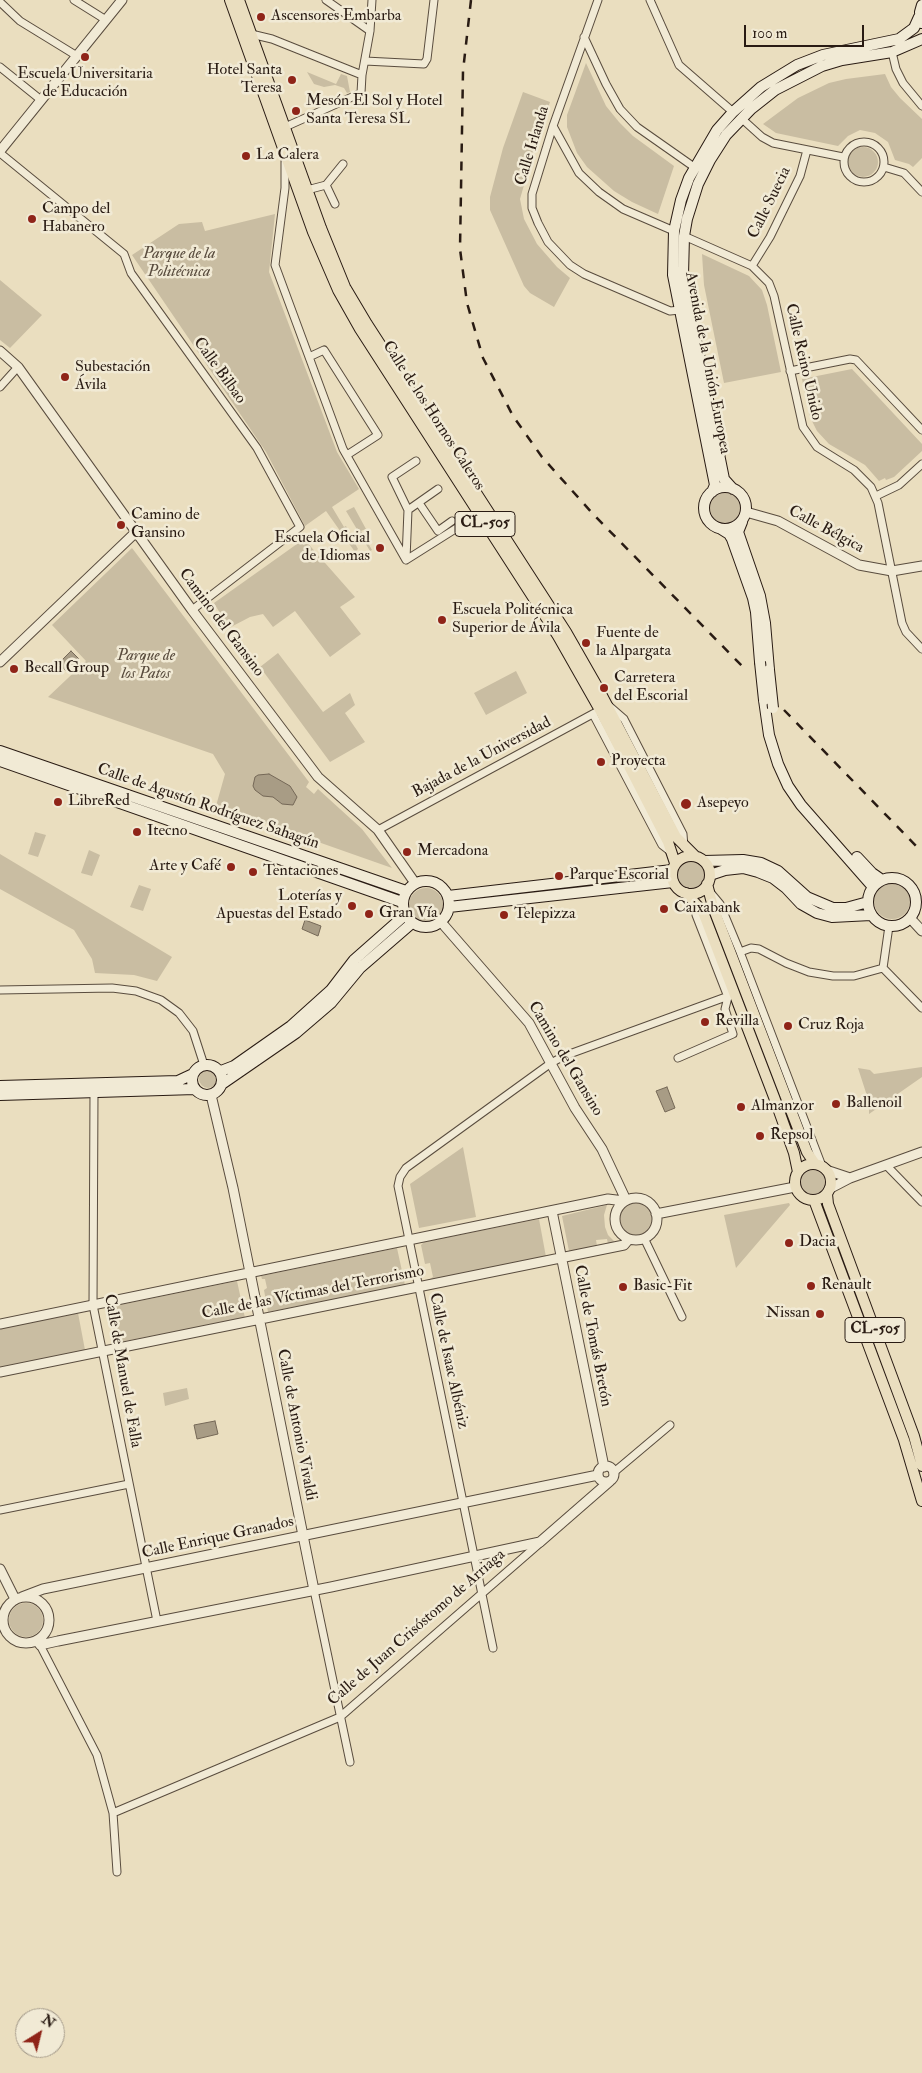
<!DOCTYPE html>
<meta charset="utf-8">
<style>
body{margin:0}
#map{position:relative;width:922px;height:2073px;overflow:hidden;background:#eadebf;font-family:"IM FELL Double Pica",serif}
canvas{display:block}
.north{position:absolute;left:15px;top:2008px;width:50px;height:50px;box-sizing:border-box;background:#f1ead5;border:1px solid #a19787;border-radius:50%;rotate:36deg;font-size:14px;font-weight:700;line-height:20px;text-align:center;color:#291b13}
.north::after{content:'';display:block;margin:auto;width:18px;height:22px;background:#8f2418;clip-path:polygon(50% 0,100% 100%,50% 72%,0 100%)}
.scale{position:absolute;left:744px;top:25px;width:120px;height:22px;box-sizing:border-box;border:2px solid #291b13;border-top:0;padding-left:6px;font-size:15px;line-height:18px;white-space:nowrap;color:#291b13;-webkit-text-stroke:4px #f1ead5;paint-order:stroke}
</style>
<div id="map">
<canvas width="922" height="2073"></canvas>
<div class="north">N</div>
<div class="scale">100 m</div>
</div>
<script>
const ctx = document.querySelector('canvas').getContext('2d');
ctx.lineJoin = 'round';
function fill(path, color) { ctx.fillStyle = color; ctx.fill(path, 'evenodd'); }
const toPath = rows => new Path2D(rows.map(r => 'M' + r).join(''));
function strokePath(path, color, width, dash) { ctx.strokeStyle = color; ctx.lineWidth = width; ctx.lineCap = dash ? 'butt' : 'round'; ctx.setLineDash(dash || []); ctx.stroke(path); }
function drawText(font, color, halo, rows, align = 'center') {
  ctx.font = font + ' "IM FELL Double Pica",serif'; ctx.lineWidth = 5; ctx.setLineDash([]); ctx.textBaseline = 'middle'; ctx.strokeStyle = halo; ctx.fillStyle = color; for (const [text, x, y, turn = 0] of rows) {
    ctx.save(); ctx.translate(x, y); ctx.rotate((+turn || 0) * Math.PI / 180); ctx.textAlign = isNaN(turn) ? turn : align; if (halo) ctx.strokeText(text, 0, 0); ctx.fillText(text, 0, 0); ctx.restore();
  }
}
const green = toPath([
 [586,63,606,106,619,122,633,136,674,166,658,214,632,202,614,191,587,167,577,153,567,127,567,115],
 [307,72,336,84,341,74,347,76,350,92,347,93,344,88,335,85,324,87,314,84],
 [885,74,891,87,900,98,922,119,922,158,913,167,909,164,895,160,888,142,875,133,860,130,848,136,838,146,776,133,763,124,798,98,829,83,846,79],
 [523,92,550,102,539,133,520,199,524,219,537,244,557,267,570,278,554,307,530,293,524,286,490,210,490,197,503,148],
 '848 162a15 15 0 1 1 30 0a15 15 0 1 1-30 0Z',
 [275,214,269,272,337,452,359,489,332,507,344,527,346,526,358,549,355,552,326,511,305,526,266,452,132,255,179,224,202,222,205,231],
 [702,254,749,276,762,290,767,305,781,372,724,383,704,285],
 [0,280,42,315,10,348,0,340],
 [852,369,922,444,922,451,894,477,886,480,885,478,879,481,865,465,829,444,817,431,810,417,802,379],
 '710 508a15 15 0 1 1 30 0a15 15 0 1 1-30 0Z',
 [354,507,366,529,361,531,372,550,370,551,346,511],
 [304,539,355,597,340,607,361,634,330,657,295,611,273,627,263,614,250,617,229,628,214,603],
 [132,548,309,782,306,787,314,794,318,789,362,829,392,868,216,806,225,774,213,754,48,697,86,661,52,625],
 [278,653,323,712,350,693,355,705,345,713,365,742,330,762,260,667],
 [516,671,527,693,486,715,474,693],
 [35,832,46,835,38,857,28,854],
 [89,850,100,855,92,876,81,873],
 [0,854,172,957,157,981,134,975,95,973,92,959,74,930,0,889],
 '677 875a14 14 0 1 1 28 0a14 14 0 1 1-28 0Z',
 '874 901a18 18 0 1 1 36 0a18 18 0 1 1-36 0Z',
 [139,885,151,889,143,911,130,907],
 '409 905a17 17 0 1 1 34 0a17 17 0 1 1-34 0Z',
 [922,1067,922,1077,869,1114,869,1102,858,1068,870,1070,874,1074],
 '199 1079a9 9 0 1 1 18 0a9 9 0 1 1-18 0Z',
 [463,1147,476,1217,419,1228,410,1184],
 '801 1182a12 12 0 1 1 24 0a12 12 0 1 1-24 0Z',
 '619 1218a17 17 0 1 1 34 0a17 17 0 1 1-34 0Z',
 [789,1203,790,1205,736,1268,724,1215],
 [607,1205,604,1215,605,1227,608,1235,615,1242,608,1244,607,1239,596,1240,597,1246,569,1251,562,1216],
 [539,1219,546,1257,428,1280,433,1277,430,1263,425,1264,421,1245,424,1242],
 [397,1248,405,1285,268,1312,264,1290,267,1288,265,1279,262,1279,261,1276],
 [237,1281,245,1318,115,1343,111,1319,115,1319,113,1310,110,1310,110,1307],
 [78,1313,85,1350,0,1367,0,1329],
 [187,1388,189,1399,165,1406,163,1393],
 '9 1620a17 17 0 1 1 34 0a17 17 0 1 1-34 0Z'
]);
const water = toPath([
 [71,651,79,659,66,671,59,663,71,651],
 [269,774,290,786,297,797,293,805,282,804,273,797,263,796,255,790,253,786,255,777,258,775,269,774],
 [305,920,321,926,318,936,302,929,305,920],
 [667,1087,675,1108,665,1112,656,1091,667,1087],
 [215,1421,218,1434,197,1439,194,1425,215,1421]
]);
const minor = toPath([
 [74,0,106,20],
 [326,0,370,31],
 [598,0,553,126,532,194,532,208,538,223,548,242,570,265,584,274,670,311,680,310],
 [650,0,679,65,733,112],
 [0,2,20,21,77,56],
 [251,34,272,39,362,75],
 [584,37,606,84,620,109,637,127,694,167],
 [892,52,896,69,903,83,922,106],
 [365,61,424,64,427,59,434,0],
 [0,67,41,100],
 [741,118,762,137,773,143,843,157],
 [553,126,579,173,599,192,623,209,674,231],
 [285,127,361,93,362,75,370,31,372,0],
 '844 162a20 20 0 1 1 40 0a20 20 0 1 1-40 0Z',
 [0,153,124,254,131,273,257,448,300,527,192,610],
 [285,161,285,188,275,265,343,449,406,560,479,514],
 [884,167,904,173,922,192],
 [326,185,335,204],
 [307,190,326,185,343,164],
 [684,236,752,266,769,283,774,296,803,427,817,447,854,470,871,487,878,503,902,623,906,632,922,649],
 [752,266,770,237,800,176,807,150],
 [309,357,324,350,378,435,347,455],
 [790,371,850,359,856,360,922,430],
 [0,387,18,367],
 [876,496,899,485,922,464],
 [419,503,438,531,452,521],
 [408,510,392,477,416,461],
 [406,559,408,510,438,489],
 [609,706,624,719,683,834,684,847],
 [593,714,662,845,671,852],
 [378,830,600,710],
 [710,892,720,904,740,952,822,1166],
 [889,926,883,968,922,1008],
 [740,952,751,948,759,949,786,963,809,972,833,976,854,976,883,968],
 [0,990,112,988,136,991,161,1000,179,1013,193,1031,204,1065],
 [678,1058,733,1034,725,1009,728,997,696,915,696,903],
 [94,1092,93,1305,157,1621],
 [886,1165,922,1202],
 [644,1238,682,1317],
 [613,1473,670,1425],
 [0,1510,129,1484],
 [314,1590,350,1762],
 [0,1622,3,1622],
 [40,1645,97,1755,113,1813,117,1872],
 [493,1648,398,1186,400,1177,406,1168,551,1063,564,1056,734,994],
 [113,1813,340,1717,540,1543]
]);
const tertiary = toPath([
 [0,151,122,0],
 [0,351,18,367,192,610,318,777,378,830,415,883],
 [746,512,778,521,859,565,892,571,922,566],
 [0,662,136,532],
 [910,918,922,931],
 [441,922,529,1023,575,1108,602,1149,626,1200],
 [211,1095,233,1188,314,1590],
 [826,1170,850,1178],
 [829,1189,850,1178,922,1152],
 '615 1219a21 21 0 1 1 42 0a21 21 0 1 1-42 0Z',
 [552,1211,604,1467],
 [656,1214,795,1187],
 [0,1324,608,1199,624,1201],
 [0,1372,624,1245,629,1239],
 '598 1474a8 8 0 1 1 16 0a8 8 0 1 1-16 0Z',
 [0,1569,15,1599],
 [22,1597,43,1589,598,1475],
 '3 1620a23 23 0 1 1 46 0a23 23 0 1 1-46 0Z',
 [37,1640,40,1645,58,1641,331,1587,540,1542,610,1481]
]);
const secondary = toPath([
 [921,23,920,12,922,5],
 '704 508a21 21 0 1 1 42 0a21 21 0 1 1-42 0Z',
 [733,489,724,479,683,275,684,236,687,219,698,184,710,160,726,135,751,109,775,90,822,66,842,60,892,52,922,39],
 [712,492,715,485,673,275,674,231,681,200,689,178,717,130,733,112,761,87,797,65,823,55,899,39,914,28,919,17],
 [742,522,738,532,760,596,765,623,769,670],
 [721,529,729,534,732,539,753,598,756,612,760,662],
 [764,700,769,735,778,764,788,786,801,805,873,887],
 [0,751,406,891],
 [0,761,402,902],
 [857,857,872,873,882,880],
 [704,861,743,860,761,863,778,871,807,897,833,908,846,908,868,902],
 [710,875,725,870,743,868,758,872,773,878,786,888,801,904,817,913,832,917,871,915],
 '868 902a24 24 0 1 1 48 0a24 24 0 1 1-48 0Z',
 '403 904a23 23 0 1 1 46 0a23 23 0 1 1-46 0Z',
 [448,896,672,870],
 [449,907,673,882],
 '192 1080a15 15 0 1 1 30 0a15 15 0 1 1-30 0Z',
 [221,1071,234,1066,291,1026,331,990,354,960,405,915],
 [222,1084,296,1033,331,1003,360,968,412,923],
 [0,1086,178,1081,193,1074],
 [0,1095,195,1089]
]);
const primary = toPath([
 [230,0,313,232,338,290,360,329,558,636,600,710,668,842,675,863],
 [239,0,321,228,345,287,367,324,566,632,598,688,676,837,695,856],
 '672 875a19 19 0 1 1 38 0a19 19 0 1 1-38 0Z',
 [707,884,713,907,807,1152,815,1164],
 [686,893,703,912,774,1097,794,1153,798,1172],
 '795 1182a18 18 0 1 1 36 0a18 18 0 1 1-36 0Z',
 [827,1194,828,1204,914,1436,922,1466],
 [814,1200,904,1440,922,1501]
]);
const rail = toPath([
 [471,0,463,71,460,249,467,303,483,358,513,416,542,457,593,514,743,667],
 [784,710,922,852]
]);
const secondaryBridge = toPath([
 [760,662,764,700],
 [769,670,773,708]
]);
const markers = [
 [261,17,5,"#8f2418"],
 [85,57,5,"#8f2418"],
 [292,80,5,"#8f2418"],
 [296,111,5,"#8f2418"],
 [246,156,5,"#8f2418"],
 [32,219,5,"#8f2418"],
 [65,377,5,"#8f2418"],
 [121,525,5,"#8f2418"],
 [380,548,5,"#8f2418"],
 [442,620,5,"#8f2418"],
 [586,643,5,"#8f2418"],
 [14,669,5,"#8f2418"],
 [604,688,5,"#8f2418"],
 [601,762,5,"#8f2418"],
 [58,802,5,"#8f2418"],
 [686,804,6,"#8f2418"],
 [137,832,5,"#8f2418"],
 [407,852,5,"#8f2418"],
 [231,867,5,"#8f2418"],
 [253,872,5,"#8f2418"],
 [559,876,5,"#8f2418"],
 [352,906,5,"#8f2418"],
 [664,909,5,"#8f2418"],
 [369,914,5,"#8f2418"],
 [504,915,5,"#8f2418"],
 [705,1022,5,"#8f2418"],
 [788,1026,5,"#8f2418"],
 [836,1104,5,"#8f2418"],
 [741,1107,5,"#8f2418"],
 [760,1136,5,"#8f2418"],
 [789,1243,5,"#8f2418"],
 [811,1286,5,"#8f2418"],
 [623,1287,5,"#8f2418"],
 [820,1314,5,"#8f2418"]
];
const shields = [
 [485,524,60],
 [875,1330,60]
];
const shieldNames = [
 ["CL-505",485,524],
 ["CL-505",875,1330]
];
const poiNames = [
 ["Ascensores Embarba",271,17],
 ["Hotel Santa",282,71,"right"],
 ["Teresa",282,89,"right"],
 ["Escuela Universitaria",85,75,"center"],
 ["de Educación",85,93,"center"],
 ["Mesón El Sol y Hotel",306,102],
 ["Santa Teresa SL",306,120],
 ["La Calera",256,156],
 ["Campo del",42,210],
 ["Habanero",42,228],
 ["Subestación",75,368],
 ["Ávila",75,386],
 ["Camino de",131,516],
 ["Gansino",131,534],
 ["Escuela Oficial",370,539,"right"],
 ["de Idiomas",370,557,"right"],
 ["Escuela Politécnica",452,611],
 ["Superior de Ávila",452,629],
 ["Fuente de",596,634],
 ["la Alpargata",596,652],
 ["Becall Group",24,669],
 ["Carretera",614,679],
 ["del Escorial",614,697],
 ["Proyecta",611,762],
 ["LibreRed",68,802],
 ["Asepeyo",697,804],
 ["Itecno",147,832],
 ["Mercadona",417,852],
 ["Arte y Café",221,867,"right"],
 ["Tentaciones",263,872],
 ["Parque Escorial",569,876],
 ["Loterías y",342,897,"right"],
 ["Apuestas del Estado",342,915,"right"],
 ["Caixabank",674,909],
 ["Gran Vía",379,914],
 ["Telepizza",514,915],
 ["Revilla",715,1022],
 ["Cruz Roja",798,1026],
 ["Ballenoil",846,1104],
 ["Almanzor",751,1107],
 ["Repsol",770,1136],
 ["Dacia",799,1243],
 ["Renault",821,1286],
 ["Basic-Fit",633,1287],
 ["Nissan",810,1314,"right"]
];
const streetNames = [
 ["Calle Irlanda",533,146,-73],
 ["Calle Suecia",770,203,-64],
 ["Calle Reino Unido",803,362,77],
 ["Avenida de la Unión Europea",707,363,79],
 ["Calle Bilbao",219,371,54],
 ["Calle de los Hornos Caleros",433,416,57],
 ["Calle Bélgica",826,530,28],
 ["Camino del Gansino",221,623,53],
 ["Bajada de la Universidad",482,758,-28],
 ["Calle de Agustín Rodríguez Sahagún",208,807,19],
 ["Camino del Gansino",565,1059,59],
 ["Calle de las Víctimas del Terrorismo",313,1293,-11],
 ["Calle de Tomás Bretón",592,1336,79],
 ["Calle de Isaac Albéniz",448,1361,78],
 ["Calle de Manuel de Falla",122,1371,80],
 ["Calle de Antonio Vivaldi",296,1425,79],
 ["Calle Enrique Granados",218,1538,-12],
 ["Calle de Juan Crisóstomo de Arriaga",417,1628,-41]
];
const parkNames = [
 ["Parque de la",179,255],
 ["Politécnica",179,273],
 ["Parque de",146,657],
 ["los Patos",146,675]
];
fill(green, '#c9bda2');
fill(water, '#a89c85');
strokePath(water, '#756857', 1);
strokePath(minor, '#594c3e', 9);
strokePath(tertiary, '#594c3e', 11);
strokePath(secondary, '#291b13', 12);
strokePath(primary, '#291b13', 12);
strokePath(minor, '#f1ead5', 7);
strokePath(tertiary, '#f1ead5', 9);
strokePath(secondary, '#f1ead5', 10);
strokePath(primary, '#eadebf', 10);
strokePath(rail, '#291b13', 2.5, [9, 9]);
strokePath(secondaryBridge, '#291b13', 12, []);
strokePath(secondaryBridge, '#f1ead5', 10);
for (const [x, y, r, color] of markers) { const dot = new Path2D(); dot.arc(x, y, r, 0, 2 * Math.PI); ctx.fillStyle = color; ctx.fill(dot); strokePath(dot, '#f1ead5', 2); }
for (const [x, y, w] of shields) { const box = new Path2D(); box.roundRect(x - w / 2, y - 12.5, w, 25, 4); ctx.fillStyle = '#f1ead5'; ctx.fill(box); strokePath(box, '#291b13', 1); }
drawText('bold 15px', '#291b13', null, shieldNames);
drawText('16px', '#291b13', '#f1ead5', poiNames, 'left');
drawText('16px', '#291b13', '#f1ead5', streetNames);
drawText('italic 16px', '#594c3e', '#f1ead5', parkNames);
</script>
